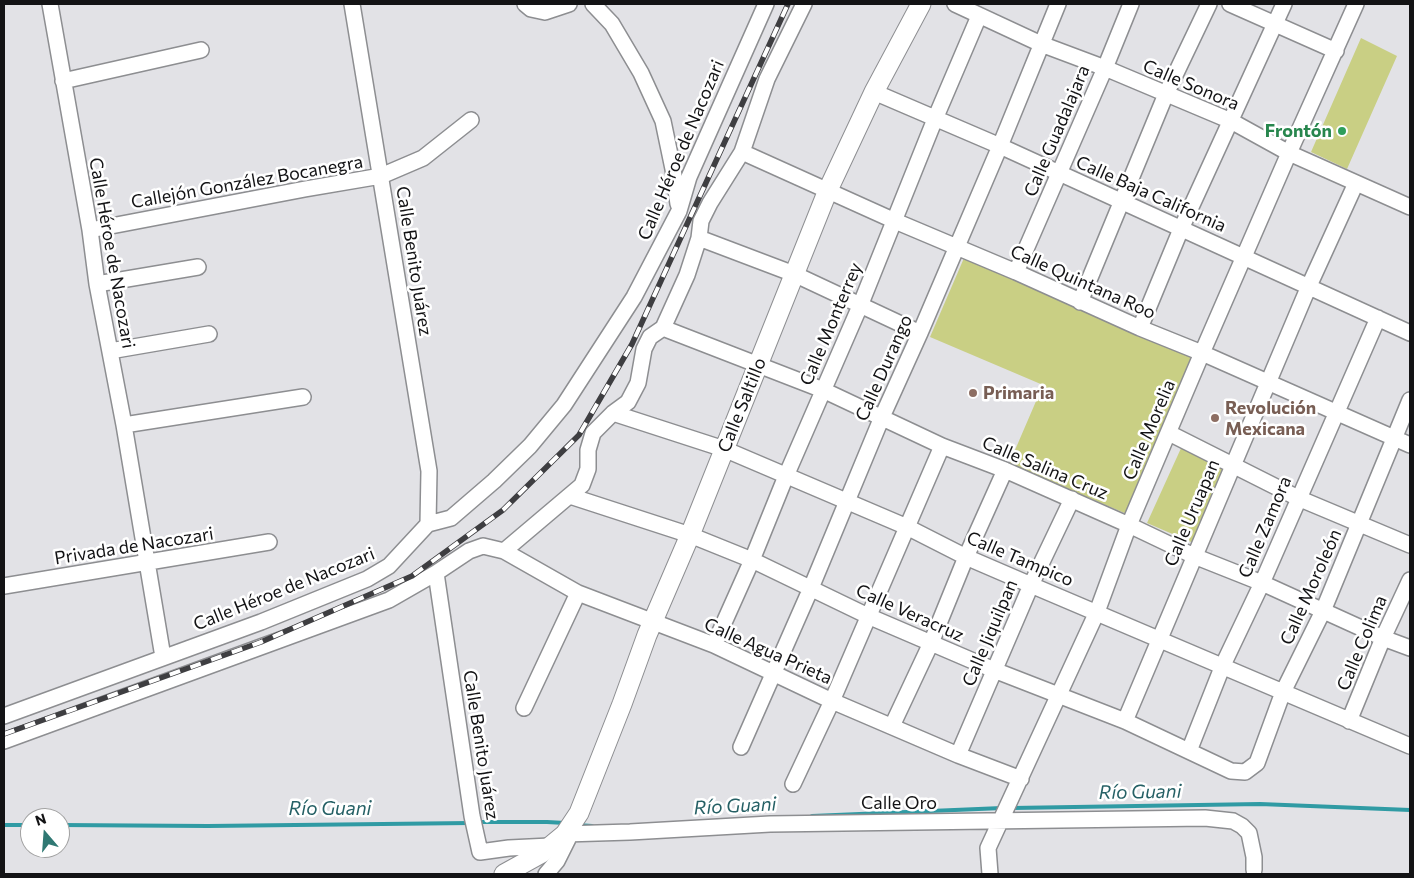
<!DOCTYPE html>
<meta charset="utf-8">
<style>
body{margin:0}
#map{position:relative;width:1414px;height:878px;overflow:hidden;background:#e2e2e6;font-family:Commissioner,sans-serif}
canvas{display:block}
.frame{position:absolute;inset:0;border:5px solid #131315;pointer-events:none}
.north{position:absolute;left:20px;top:808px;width:50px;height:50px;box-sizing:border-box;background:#fff;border:1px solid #a1a1a1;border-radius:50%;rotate:342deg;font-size:14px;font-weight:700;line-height:20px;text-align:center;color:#131315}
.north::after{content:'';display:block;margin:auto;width:18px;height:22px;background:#2f7873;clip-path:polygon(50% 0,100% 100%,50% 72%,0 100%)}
</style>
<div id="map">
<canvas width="1414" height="878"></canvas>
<div class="frame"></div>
<div class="north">N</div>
</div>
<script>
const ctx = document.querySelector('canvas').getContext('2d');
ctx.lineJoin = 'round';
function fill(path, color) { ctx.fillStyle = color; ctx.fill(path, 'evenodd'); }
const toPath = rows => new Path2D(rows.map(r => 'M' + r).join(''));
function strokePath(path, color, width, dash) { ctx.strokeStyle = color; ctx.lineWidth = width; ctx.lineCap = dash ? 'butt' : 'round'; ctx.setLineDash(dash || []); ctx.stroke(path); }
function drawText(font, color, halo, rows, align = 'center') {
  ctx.font = font + ' Commissioner,sans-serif'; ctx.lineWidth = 5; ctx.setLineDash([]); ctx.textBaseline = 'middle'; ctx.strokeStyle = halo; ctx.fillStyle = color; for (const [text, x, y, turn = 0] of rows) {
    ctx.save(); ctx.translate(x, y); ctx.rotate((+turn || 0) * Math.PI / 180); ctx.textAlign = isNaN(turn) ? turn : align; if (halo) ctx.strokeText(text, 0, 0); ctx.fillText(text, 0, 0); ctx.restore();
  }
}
const green = toPath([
 [1361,38,1397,56,1347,169,1311,152],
 [964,258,1203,360,1134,517,1009,464,1043,385,930,337],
 [1182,446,1233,468,1198,545,1147,523]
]);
const stream = toPath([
 [1012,808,1260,804,1410,810],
 [812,816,1002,808],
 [477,822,547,822,565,823],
 [4,825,30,825],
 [60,825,208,826,470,823],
 [577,825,592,826]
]);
const minor = toPath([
 [50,4,90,230,97,284,124,425,163,657],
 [352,4,429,471,428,524],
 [525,4,531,9,545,12,569,4],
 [593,4,612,24,641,73,663,121,673,169,678,204],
 [955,4,1041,44,1105,68,1231,121,1289,153,1410,207],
 [1230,4,1336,51],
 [63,81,201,50],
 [874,92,1000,146,1410,333],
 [742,152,895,221,1016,272,1140,328,1202,353,1410,445],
 [90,230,305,189,381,176,423,158,471,120],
 [699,238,794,274,920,333],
 [1016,272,1105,68,1131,4],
 [97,284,198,267],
 [1080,302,1166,94,1209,4],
 [663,328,823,390,942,446,1005,470,1129,525,1194,556,1262,583,1383,638,1410,648],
 [1140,328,1181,229,1284,4],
 [110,351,209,334],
 [613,413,724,449,907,527,966,557,1031,585,1410,746],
 [124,425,303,397],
 [1169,433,1298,498,1410,545],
 [570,496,690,535,752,560,868,616,994,670,1125,721,1231,771,1245,772,1257,763,1283,692,1323,611,1410,400],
 [504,551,582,485,588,469,588,450,593,433,613,413,628,402,638,383,644,349,650,337,663,328,687,275,699,238,701,221,710,203,742,152,767,79,804,4],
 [436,573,472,816,480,852,509,848,550,846],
 [4,586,269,542],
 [714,645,752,560,786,476,860,306,935,119,979,16],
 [524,708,578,593],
 [4,716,261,622,367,579,389,566,428,524,451,518,494,481,530,446,564,405,634,297,679,211,689,177,766,4],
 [1125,721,1309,286,1356,183],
 [1349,721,1383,638,1410,580],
 [892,726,931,643,966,557,1005,470],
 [4,741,389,600,436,573,469,551,483,546,504,551,578,593,714,645,832,701,958,755,1021,779],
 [741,747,811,588,882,417,920,333,1000,146,1058,4],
 [1189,751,1223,665,1262,583,1378,318],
 [958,755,1031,585,1072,499],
 [793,784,832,701,942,446],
 [565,834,630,832,770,824,1205,818,1233,821,1242,826,1249,833,1254,857,1254,870],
 [546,874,557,861,570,835],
 [990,874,988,848,1097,612,1129,525,1202,353,1289,153,1356,4]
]);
const major = toPath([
 [504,874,542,853,565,834,579,813,622,704,647,635,690,535,828,190,874,92,921,4]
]);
const rail = toPath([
 [4,734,261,642,412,576,503,510,579,435,632,344,788,4]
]);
const markers = [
 [1342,131,5,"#2e9e5b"],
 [973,393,5,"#8d6e63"],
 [1215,418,5,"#8d6e63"]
];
const streetNames = [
 ["Calle Sonora",1191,85,23],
 ["Calle Guadalajara",1057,131,-67],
 ["Calle Héroe de Nacozari",681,150,-67],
 ["Callejón González Bocanegra",247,182,-10],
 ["Calle Baja California",1151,194,24],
 ["Calle Héroe de Nacozari",112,253,80],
 ["Calle Benito Juárez",414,261,81],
 ["Calle Quintana Roo",1083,282,24],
 ["Calle Monterrey",831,324,-67],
 ["Calle Durango",884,368,-66],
 ["Calle Saltillo",742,405,-68],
 ["Calle Morelia",1149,430,-67],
 ["Calle Salina Cruz",1045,468,23],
 ["Calle Uruapan",1192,513,-67],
 ["Calle Zamora",1265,527,-67],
 ["Privada de Nacozari",134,546,-9],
 ["Calle Tampico",1020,559,23],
 ["Calle Moroleón",1311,587,-66],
 ["Calle Héroe de Nacozari",284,589,-22],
 ["Calle Veracruz",910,613,24],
 ["Calle Jiquilpan",990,633,-67],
 ["Calle Colima",1362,643,-67],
 ["Calle Agua Prieta",768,651,24],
 ["Calle Benito Juárez",481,745,81],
 ["Calle Oro",899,803]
];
const leisureNames = [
 ["Frontón",1332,131]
];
const educationNames = [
 ["Primaria",983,393],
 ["Revolución",1225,408],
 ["Mexicana",1225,429]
];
const waterNames = [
 ["Río Guani",1140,792,-1],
 ["Río Guani",735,806,-3],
 ["Río Guani",330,809]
];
fill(green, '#c9cf84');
strokePath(stream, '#309ba4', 4);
strokePath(minor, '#8d8e91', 18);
strokePath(major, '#8d8e91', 21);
strokePath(minor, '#fff', 15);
strokePath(major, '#fff', 19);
strokePath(rail, '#3e3e41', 5.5);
strokePath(rail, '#fff', 4, [11]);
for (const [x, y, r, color] of markers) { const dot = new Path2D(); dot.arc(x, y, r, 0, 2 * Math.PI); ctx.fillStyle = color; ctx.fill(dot); strokePath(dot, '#fff', 2); }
drawText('18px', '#131315', '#fff', streetNames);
drawText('bold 18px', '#27864d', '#fff', leisureNames, 'right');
drawText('bold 18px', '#785e54', '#fff', educationNames, 'left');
drawText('italic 19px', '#256065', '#fff', waterNames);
</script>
